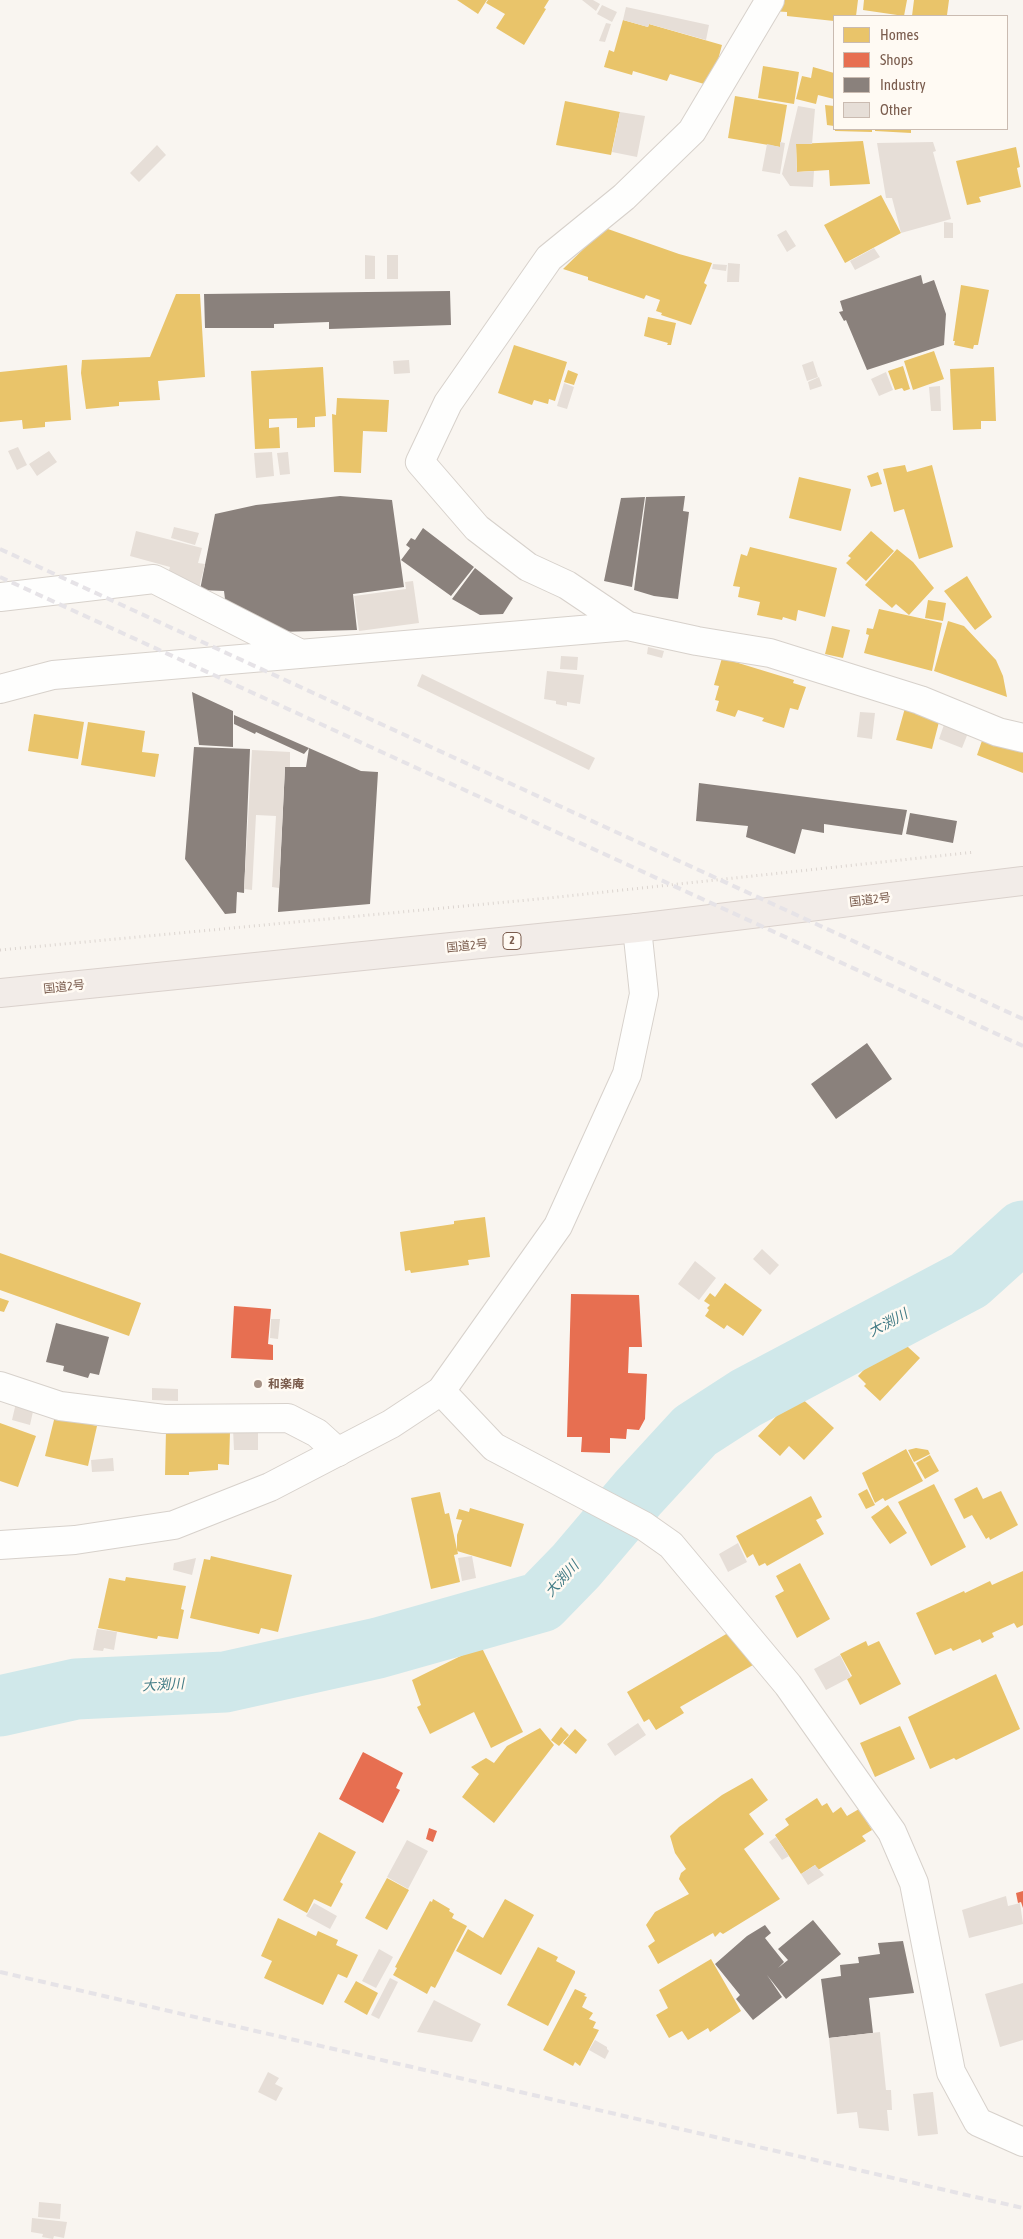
<!DOCTYPE html>
<meta charset="utf-8">
<style>
body{margin:0}
#map{position:relative;width:1023px;height:2239px;overflow:hidden;background:#f9f5f0;font-family:"Asap Condensed",sans-serif}
canvas{display:block}
.legend{position:absolute;left:833px;top:15px;width:175px;height:115px;box-sizing:border-box;background:#fffaf3;border:1px solid #cabbb1;margin:0;padding:6px 9px;list-style:none;font-size:15px;color:#7a5c4d}
.legend li{display:flex;align-items:center;gap:10px;height:25px}
.legend b{width:25px;border:1px solid #cabbb1}
</style>
<div id="map">
<canvas width="1023" height="2239"></canvas>
<ul class="legend">
<li><b style="height:14px;background:#e9c46a"></b>Homes</li>
<li><b style="height:14px;background:#e76f51"></b>Shops</li>
<li><b style="height:14px;background:#8a817c"></b>Industry</li>
<li><b style="height:14px;background:#e6ded7"></b>Other</li>
</ul>
</div>
<script>
const ctx = document.querySelector('canvas').getContext('2d');
ctx.lineJoin = 'round';
function fill(path, color) { ctx.fillStyle = color; ctx.fill(path, 'evenodd'); }
const toPath = rows => new Path2D(rows.map(r => 'M' + r).join(''));
function strokePath(path, color, width, dash) { ctx.strokeStyle = color; ctx.lineWidth = width; ctx.lineCap = dash ? 'butt' : 'round'; ctx.setLineDash(dash || []); ctx.stroke(path); }
function drawText(font, color, halo, rows, align = 'center') {
  ctx.font = font + ' "Asap Condensed","Noto Sans JP",sans-serif'; ctx.lineWidth = 5; ctx.setLineDash([]); ctx.textBaseline = 'middle'; ctx.strokeStyle = halo; ctx.fillStyle = color; for (const [text, x, y, turn = 0] of rows) {
    ctx.save(); ctx.translate(x, y); ctx.rotate((+turn || 0) * Math.PI / 180); ctx.textAlign = isNaN(turn) ? turn : align; if (halo) ctx.strokeText(text, 0, 0); ctx.fillText(text, 0, 0); ctx.restore();
  }
}
const homes = toPath([
 [457,0,487,0,478,14],
 [488,0,549,0,544,8,546,9,524,45,496,28,505,14,486,3],
 [777,0,858,0,856,16,834,16,834,21,787,16,787,12,771,11],
 [864,0,907,0,904,16,863,10],
 [914,0,949,0,947,15,912,16],
 [623,20,648,27,649,24,722,45,711,86,670,74,667,81,633,71,632,75,604,67,609,50,614,52],
 [763,66,799,72,794,104,758,98],
 [813,67,834,73,834,99,818,95,816,104,796,99,802,76,811,78],
 [735,96,787,105,780,147,728,138],
 [565,101,620,112,611,155,556,145],
 [825,105,834,106,834,126,827,125],
 [835,129,872,129,872,132,835,131],
 [875,129,911,129,911,133,875,131],
 [863,141,870,184,830,186,829,170,797,172,796,144],
 [1016,147,1020,167,1017,168,1021,187,979,197,981,202,967,205,956,161],
 [881,195,901,233,845,263,824,225],
 [605,228,679,254,712,263,704,283,707,285,691,325,661,315,662,313,656,311,660,300,646,295,644,299,588,280,588,277,563,269],
 [961,285,989,290,978,345,974,345,973,349,954,345,955,341,953,341],
 [176,294,200,294,205,377,158,381,160,400,119,402,119,406,86,409,81,373,82,360,150,357],
 [648,317,676,323,671,345,667,345,668,343,644,336],
 [514,345,567,362,555,401,549,399,548,404,534,400,532,405,498,393],
 [934,351,944,379,913,390,904,361],
 [67,365,71,420,45,422,45,427,23,429,22,420,0,422,0,372],
 [903,366,910,389,904,391,902,388,895,390,888,371],
 [323,367,326,416,315,417,315,427,297,428,297,418,269,419,269,428,279,427,280,448,255,449,251,371],
 [994,367,996,421,981,421,981,429,953,430,950,369],
 [568,370,578,374,574,385,564,382],
 [337,398,389,400,387,432,363,431,361,473,334,472,332,414,336,415],
 [905,465,907,472,932,465,953,547,919,559,904,509,894,512,883,469],
 [878,472,882,484,871,487,867,476],
 [799,477,851,489,841,531,789,518],
 [871,531,894,551,866,581,846,563,851,558,848,556],
 [750,547,837,568,825,617,798,610,796,621,783,617,782,620,757,615,760,602,738,597,740,587,733,586,741,554,747,556],
 [897,549,913,562,934,588,909,615,896,604,892,608,865,585],
 [967,576,992,617,975,630,944,591],
 [928,600,946,603,943,621,925,618],
 [879,609,942,623,932,671,864,653,869,635,866,634,867,628,873,629],
 [948,621,964,626,996,660,1003,676,1007,697,934,671],
 [832,626,850,630,843,658,825,654],
 [722,658,794,680,793,683,806,687,798,710,790,708,784,728,762,721,764,718,738,710,735,717,716,711,719,701,715,700,719,686,714,685],
 [905,708,940,718,932,749,896,740],
 [34,714,84,722,78,759,28,751],
 [88,722,145,731,142,752,159,754,155,777,81,765],
 [985,732,1023,748,1023,773,977,755],
 [485,1217,490,1257,468,1260,469,1265,411,1273,410,1270,405,1271,400,1232,454,1224,454,1221],
 [0,1253,141,1303,129,1336,0,1290],
 [725,1283,762,1310,743,1336,727,1325,724,1329,705,1316,709,1310,707,1308,710,1305,704,1301,710,1293,715,1297],
 [0,1298,9,1301,4,1312,0,1311],
 [896,1336,920,1358,880,1401,864,1386,866,1384,858,1376],
 [826,1373,832,1381,819,1390,816,1386,811,1390,813,1392,805,1397,800,1390],
 [797,1394,834,1428,804,1460,789,1446,780,1456,758,1436],
 [55,1416,97,1426,88,1466,45,1456],
 [0,1423,36,1436,18,1487,0,1481],
 [166,1430,230,1432,229,1465,218,1464,218,1470,189,1472,189,1475,165,1475],
 [916,1448,928,1450,930,1454,914,1462,908,1450],
 [906,1449,923,1481,885,1501,883,1498,875,1503,862,1473],
 [930,1455,939,1471,925,1479,916,1463],
 [934,1484,966,1547,931,1566,898,1502],
 [977,1487,983,1499,1001,1491,1018,1525,990,1540,989,1537,986,1539,972,1515,964,1519,954,1499],
 [867,1489,875,1505,866,1509,858,1494],
 [440,1492,445,1514,449,1513,458,1554,454,1555,460,1582,431,1589,411,1498],
 [811,1496,822,1517,816,1520,824,1534,767,1566,765,1563,759,1566,753,1554,747,1558,736,1536],
 [888,1505,907,1533,890,1544,871,1517],
 [470,1508,524,1524,511,1567,457,1551,457,1535,462,1520,456,1519,459,1509,469,1512],
 [211,1556,292,1575,278,1632,261,1628,259,1634,190,1618,204,1559,210,1560],
 [800,1563,830,1619,797,1638,775,1596,784,1591,776,1576],
 [1023,1571,1023,1625,1017,1628,1014,1623,992,1633,994,1637,982,1643,980,1639,953,1651,951,1648,935,1655,916,1613,964,1591,965,1593,990,1581,992,1585],
 [126,1577,186,1586,181,1609,184,1610,178,1639,158,1636,157,1639,98,1628,109,1578,125,1581],
 [728,1633,753,1665,680,1707,684,1713,656,1730,649,1719,644,1722,627,1692],
 [866,1641,868,1646,879,1641,901,1684,860,1705,847,1679,852,1676,840,1654],
 [481,1646,523,1732,491,1748,474,1712,430,1734,417,1707,421,1705,412,1680],
 [996,1674,1020,1729,956,1760,954,1758,930,1769,908,1717],
 [900,1726,915,1759,875,1777,860,1743],
 [561,1727,569,1735,559,1746,551,1740],
 [540,1728,554,1745,494,1823,462,1797,479,1774,471,1767,486,1758,494,1763,507,1746],
 [575,1729,587,1740,576,1754,563,1743],
 [752,1778,768,1800,749,1814,764,1834,744,1849,780,1899,723,1934,720,1932,715,1937,713,1933,658,1964,648,1946,655,1941,646,1925,655,1912,689,1894,679,1879,681,1873,686,1869,675,1853,670,1836,679,1827,722,1795],
 [817,1798,822,1806,827,1803,833,1813,841,1807,847,1816,859,1809,872,1830,862,1836,866,1841,818,1870,815,1865,801,1874,775,1835,789,1825,785,1819],
 [319,1832,356,1852,340,1882,343,1884,331,1907,314,1899,307,1913,283,1900],
 [387,1878,409,1890,387,1930,365,1918],
 [433,1899,450,1909,449,1911,454,1914,452,1918,467,1926,435,1988,431,1986,427,1994,393,1975,397,1968,395,1967,430,1901,432,1902],
 [505,1899,534,1915,501,1975,456,1951,468,1929,483,1938],
 [278,1918,316,1936,318,1931,338,1940,336,1945,358,1955,347,1978,338,1974,323,2005,264,1978,272,1961,261,1956],
 [538,1947,558,1957,556,1961,575,1971,575,1973,548,2026,507,2005],
 [711,1959,741,2011,710,2032,708,2028,688,2040,682,2031,669,2038,656,2015,668,2008,659,1990],
 [356,1981,378,1993,367,2015,344,2002],
 [575,1989,586,1994,584,1996,587,1997,582,2007,593,2013,589,2019,596,2022,593,2028,599,2030,580,2066,575,2062,573,2066,543,2050]
]);
const shops = toPath([
 [571,1294,639,1295,642,1347,629,1347,628,1373,647,1374,645,1419,639,1430,627,1429,626,1439,610,1438,610,1453,581,1452,582,1437,567,1437],
 [234,1306,271,1309,268,1344,273,1345,273,1360,231,1358],
 [363,1752,403,1773,396,1788,400,1790,383,1823,339,1799],
 [429,1828,437,1831,433,1842,426,1839],
 [1023,1891,1023,1908,1021,1902,1018,1903,1016,1893]
]);
const industry = toPath([
 [921,275,923,284,934,280,946,314,944,345,867,370,846,320,844,321,839,312,843,311,840,301],
 [450,291,451,325,329,329,329,322,274,324,274,328,205,328,204,294],
 [340,496,392,500,404,587,353,594,357,630,278,632,226,607,224,591,200,590,215,514,256,505],
 [685,496,683,511,689,512,678,599,654,596,634,590,646,497],
 [645,497,632,587,604,581,621,498],
 [423,528,474,567,451,596,401,560,410,548,406,545,411,538,415,540],
 [475,568,513,598,503,614,480,615,452,599],
 [192,692,233,711,233,747,199,745],
 [234,715,309,748,304,754,256,732,255,734,234,724],
 [194,747,250,749,244,893,237,892,236,913,225,914,185,859],
 [309,748,361,771,378,772,370,904,278,912,285,767,306,767],
 [699,783,907,810,902,835,824,824,824,833,802,829,795,854,746,837,748,826,696,821],
 [910,813,957,821,953,843,906,834],
 [867,1043,892,1079,836,1119,811,1084],
 [56,1323,109,1337,99,1375,90,1373,88,1378,63,1371,64,1366,46,1362],
 [813,1920,841,1954,786,1999,767,1975,782,1997,753,2020,736,1999,740,1995,715,1964,747,1936,765,1925,771,1933,765,1938,784,1962,778,1968,788,1960,778,1949],
 [903,1941,914,1993,869,1998,873,2033,829,2038,821,1979,841,1976,840,1965,859,1963,858,1957,880,1954,878,1943]
]);
const river = toPath([
 [0,1706,76,1689,225,1682,378,1648,541,1602,576,1566,638,1493,695,1431,746,1398,969,1280,1023,1231]
]);
const building = toPath([
 [582,0,593,0,600,4,596,11],
 [602,5,617,12,612,22,597,14],
 [626,7,709,25,706,40,649,24,648,27,623,20],
 [606,23,611,24,605,42,599,41],
 [798,106,815,109,812,144,796,144,797,172,814,171,813,187,790,186,782,174],
 [620,112,645,116,637,157,612,152],
 [780,142,785,143,780,174,762,171,767,144,780,147],
 [933,142,936,151,933,152,951,219,901,233,892,198,886,198,877,143],
 [157,145,166,155,139,182,130,173],
 [944,222,953,223,953,238,944,238],
 [786,230,796,246,787,252,777,235],
 [874,248,880,257,855,270,850,261],
 [365,255,375,256,375,279,365,279],
 [387,255,398,255,398,279,387,279],
 [728,263,740,264,739,282,727,282],
 [713,264,727,265,726,271,712,269],
 [409,360,410,373,394,374,393,361],
 [813,361,818,377,807,381,802,365],
 [886,372,893,390,879,396,871,379],
 [819,377,822,386,810,390,808,382],
 [564,383,574,387,567,409,557,406],
 [940,386,941,411,931,411,929,387],
 [18,447,27,465,17,470,8,451],
 [49,451,57,462,37,476,29,464],
 [272,452,274,476,256,478,254,453],
 [288,452,290,474,280,475,277,453],
 [174,527,199,533,195,545,171,538],
 [136,531,202,548,198,563,205,564,199,588,166,580,170,567,130,556],
 [413,581,419,623,359,631,354,596,406,589,405,582],
 [648,647,664,651,662,658,647,654],
 [561,656,578,657,577,670,560,669],
 [547,671,584,675,580,704,567,702,567,706,556,704,556,701,544,699],
 [422,674,595,758,589,770,417,686],
 [860,712,875,713,872,739,857,737],
 [946,719,970,728,962,748,939,739],
 [252,750,290,752,290,767,285,767,279,888,272,887,276,816,256,815,252,890,244,889],
 [762,1249,779,1265,770,1275,753,1259],
 [695,1261,716,1278,699,1300,678,1284],
 [271,1319,280,1319,278,1339,270,1338],
 [152,1388,178,1389,178,1401,152,1400],
 [16,1403,34,1407,30,1425,12,1420],
 [258,1428,258,1450,234,1450,233,1429],
 [113,1458,114,1471,92,1472,91,1460],
 [738,1543,747,1562,728,1572,719,1554],
 [472,1556,476,1578,462,1581,458,1558],
 [196,1558,192,1575,173,1570,174,1563],
 [97,1629,117,1632,114,1650,104,1648,103,1651,93,1650],
 [840,1655,851,1677,826,1690,814,1669],
 [638,1723,646,1735,615,1756,607,1744],
 [776,1837,789,1856,782,1860,769,1842],
 [407,1840,428,1851,408,1889,387,1877],
 [815,1865,824,1875,808,1885,801,1874],
 [1006,1896,1008,1906,1020,1903,1023,1924,969,1938,962,1910],
 [314,1903,337,1916,330,1929,306,1916],
 [379,1949,393,1957,376,1988,362,1981],
 [390,1978,398,1982,379,2019,371,2015],
 [1023,1983,1023,2040,1000,2047,985,1994],
 [434,2000,481,2024,472,2042,417,2032],
 [880,2032,886,2090,891,2090,892,2110,887,2110,889,2131,859,2128,857,2112,837,2114,829,2038],
 [595,2040,607,2047,607,2049,609,2051,605,2059,589,2050],
 [268,2072,279,2078,275,2084,283,2088,276,2101,258,2092],
 [933,2092,938,2134,918,2136,913,2094],
 [39,2202,61,2204,60,2219,38,2217],
 [32,2218,67,2222,64,2238,54,2236,53,2239,42,2237,43,2234,31,2232]
]);
const path = toPath([
 [0,950,549,898,975,852]
]);
const minor = toPath([
 [0,597,154,579,301,654],
 [628,626,567,585,528,567,477,528,420,462,448,403,549,258,624,197,692,131,770,0],
 [0,689,53,675,628,626,697,641,770,653,920,700,998,732,1023,738],
 [0,1386,60,1406,164,1419,288,1418,317,1433,338,1452],
 [441,1391,494,1447,644,1526,671,1545,788,1685,892,1832,914,1883,951,2072,978,2122,1023,2142]
]);
const tertiary = toPath([
 [0,1545,75,1540,174,1525,270,1487,391,1424,441,1391,558,1226,627,1074,644,994,637,928]
]);
const trunk = toPath([
 [0,993,637,928,1023,881]
]);
const rail = toPath([
 [0,549,1023,1019],
 [0,577,1023,1046],
 [0,1972,1023,2208]
]);
const markers = [
 [258,1384,5,"#a69286"]
];
const shields = [
 [512,941,18]
];
const shieldNames = [
 ["2",512,941]
];
const streetNames = [
 ["国道2号",870,900,-7],
 ["国道2号",467,946,-6],
 ["国道2号",64,987,-6]
];
const poiNames = [
 ["和楽庵",268,1384]
];
const waterNames = [
 ["大渕川",888,1323,-28],
 ["大渕川",562,1579,-48],
 ["大渕川",163,1685,-3]
];
fill(homes, '#e9c46a');
fill(shops, '#e76f51');
fill(industry, '#8a817c');
strokePath(river, '#d0e8ea', 61);
fill(building, '#e6ded7');
strokePath(minor, '#d7d1cb', 30);
strokePath(tertiary, '#d7d1cb', 30);
strokePath(trunk, '#dad1cc', 30);
strokePath(path, '#dcd5d0', 3, [1, 4]);
strokePath(minor, '#fefefd', 28);
strokePath(tertiary, '#fefefd', 28);
strokePath(trunk, '#f2ece8', 28);
strokePath(rail, '#e6e3e7', 4, [8, 5]);
for (const [x, y, r, color] of markers) { const dot = new Path2D(); dot.arc(x, y, r, 0, 2 * Math.PI); ctx.fillStyle = color; ctx.fill(dot); strokePath(dot, '#fffaf3', 2); }
for (const [x, y, w] of shields) { const box = new Path2D(); box.roundRect(x - w / 2, y - 8.5, w, 17, 4); ctx.fillStyle = '#fffaf3'; ctx.fill(box); strokePath(box, '#7a5c4d', 1); }
drawText('bold 11px', '#7a5c4d', null, shieldNames);
drawText('12px', '#7a5c4d', '#fffaf3', streetNames);
drawText('bold 12px', '#7a5c4d', '#fffaf3', poiNames, 'left');
drawText('italic 14px', '#437c86', '#fffaf3', waterNames);
</script>
